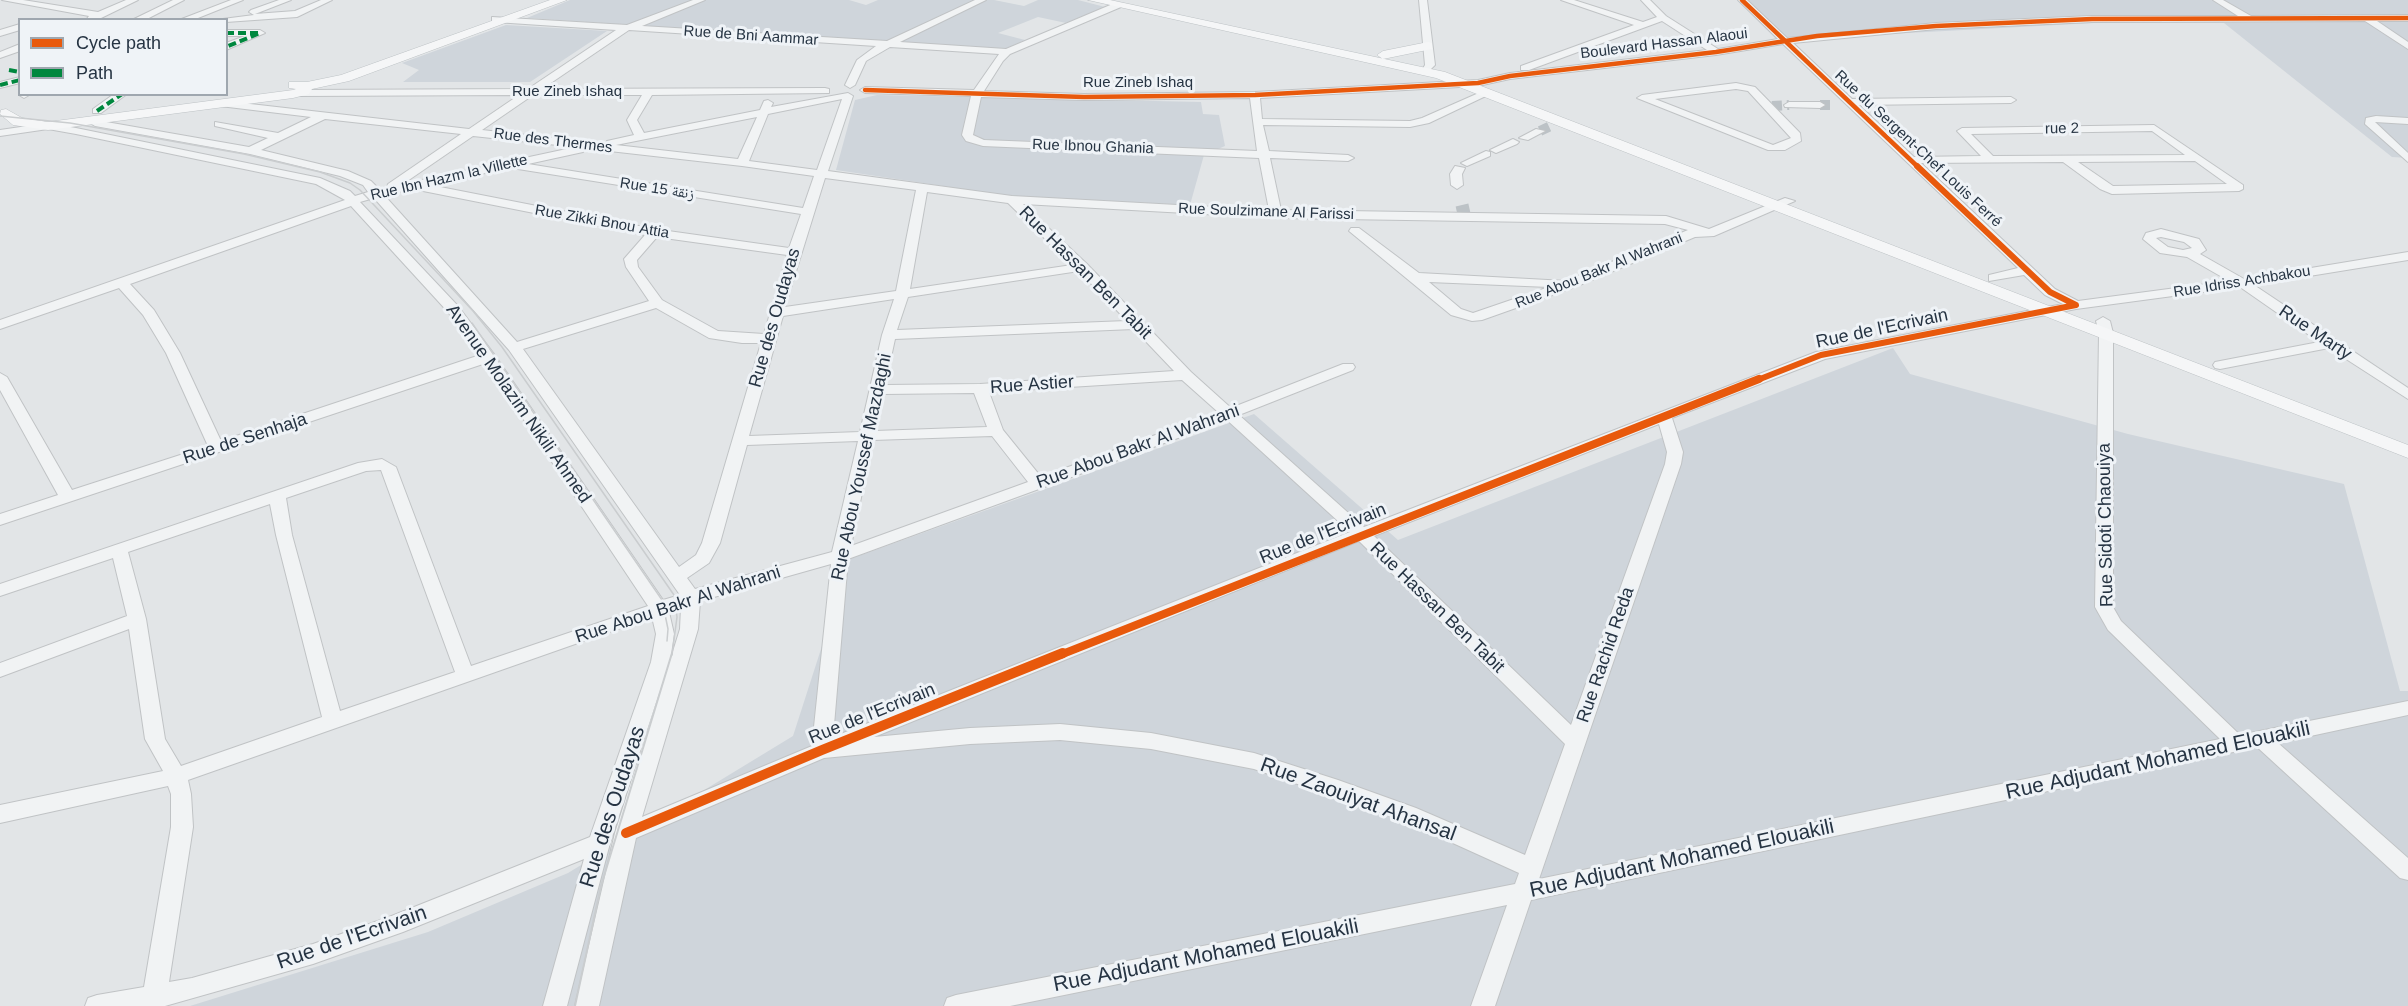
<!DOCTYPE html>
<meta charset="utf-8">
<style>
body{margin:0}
#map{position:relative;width:2408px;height:1006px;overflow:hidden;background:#e2e5e7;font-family:Arial,sans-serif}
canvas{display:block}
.legend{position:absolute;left:18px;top:18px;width:210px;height:78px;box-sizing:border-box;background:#eff3f7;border:2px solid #9fa7af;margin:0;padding:8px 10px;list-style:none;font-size:18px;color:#263443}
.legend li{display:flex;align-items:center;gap:12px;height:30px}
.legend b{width:30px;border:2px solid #9fa7af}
</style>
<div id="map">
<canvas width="2408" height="1006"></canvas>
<ul class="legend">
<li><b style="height:8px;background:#e8590c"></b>Cycle path</li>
<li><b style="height:8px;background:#00873e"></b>Path</li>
</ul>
</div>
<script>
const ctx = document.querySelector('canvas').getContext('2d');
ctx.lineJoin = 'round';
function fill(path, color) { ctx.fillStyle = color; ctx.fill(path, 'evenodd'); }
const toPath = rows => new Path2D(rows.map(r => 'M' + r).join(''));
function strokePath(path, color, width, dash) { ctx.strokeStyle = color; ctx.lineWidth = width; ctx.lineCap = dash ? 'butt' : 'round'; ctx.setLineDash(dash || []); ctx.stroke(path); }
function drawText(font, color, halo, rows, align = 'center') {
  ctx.font = font + ' Arial,"Noto Naskh Arabic",sans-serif'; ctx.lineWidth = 6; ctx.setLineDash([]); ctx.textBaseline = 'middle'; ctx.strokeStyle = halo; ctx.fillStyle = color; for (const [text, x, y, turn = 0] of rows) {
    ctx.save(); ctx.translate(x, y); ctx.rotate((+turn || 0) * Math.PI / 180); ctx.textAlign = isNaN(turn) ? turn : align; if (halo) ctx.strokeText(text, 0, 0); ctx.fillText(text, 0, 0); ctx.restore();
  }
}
const built = toPath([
 [570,0,849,0,866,5,878,0,994,0,1024,6,1038,0,1078,0,1105,7,1066,23,1038,17,998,33,1025,40,1003,50,527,18],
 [1738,0,2408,0,2408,158,2392,157,2224,23,2094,23,1777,40],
 [506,25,607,31,530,82,403,82,419,70,402,63],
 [877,95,1201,102,1203,114,1219,115,1225,146,1204,155,1190,205,1010,196,836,170,855,100],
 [1893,348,1910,374,2128,434,2344,484,2400,691,2408,691,2408,1006,190,1006,428,932,568,873,793,736,850,559,1254,414,1398,540]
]);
const minorTunnelFar1 = toPath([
 [1820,105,1833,105],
 [1772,106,1789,105],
 [1540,131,1553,125]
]);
const minorTunnel = toPath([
 [1462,205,1464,214]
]);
const minor = toPath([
 [2,0,23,0,98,12,126,0,138,0,97,20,86,20,89,16,2,0],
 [173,0,184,0,145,20,132,20,173,0],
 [231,0,243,0,193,20,179,20,231,0],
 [279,0,291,0,255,14,295,11,321,0,332,0,297,17,226,22,226,20,215,20,254,15,249,12,251,10,279,0],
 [693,0,705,0,642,26,887,41,975,0,986,0,900,42,1006,49,1115,3,1121,3,1121,7,1010,54,1003,61,984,91,1084,94,1255,92,1478,80,1510,73,1707,50,1662,21,1529,70,1521,70,1521,66,1634,25,1561,0,1574,0,1643,22,1657,17,1641,0,1650,0,1666,16,1718,49,1778,39,1738,0,1747,0,1787,38,1936,23,2092,16,2238,16,2213,0,2223,0,2251,16,2408,15,2408,21,2377,21,2408,42,2408,49,2365,21,2092,22,1936,29,1793,43,1852,99,2011,97,2016,100,2011,103,1859,105,1914,157,1981,156,1957,131,1962,128,2154,125,2243,185,2243,189,2239,191,2112,194,2100,189,2063,162,1921,163,2055,289,2078,301,2229,281,2187,257,2160,253,2143,239,2146,233,2161,229,2199,239,2206,250,2200,254,2244,279,2408,252,2408,260,2254,285,2408,388,2408,399,2329,348,2220,369,2215,368,2213,365,2215,362,2319,342,2240,287,2076,309,1825,359,1672,418,1683,452,1681,464,1539,879,2220,739,2108,630,2095,607,2099,333,2096,321,2103,317,2110,321,2113,333,2113,607,2121,621,2240,735,2408,701,2408,715,2278,743,2408,858,2408,880,2400,878,2257,747,1531,900,1495,1006,1471,1006,1507,905,1010,1006,944,1006,947,998,956,995,1515,884,1519,873,1402,820,1254,769,1151,749,1060,740,970,744,824,758,636,838,599,1006,575,1006,615,833,667,669,610,843,567,1006,543,1006,584,859,403,932,313,964,165,1006,85,1006,88,998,97,995,144,987,171,827,171,794,168,786,0,823,0,805,163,771,145,739,129,629,0,677,0,663,127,616,113,558,0,596,0,584,358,463,382,459,396,467,471,666,648,606,486,363,0,525,0,514,58,495,0,390,0,373,7,377,72,490,208,446,166,353,143,315,119,288,0,329,0,320,345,200,316,184,76,134,48,129,0,136,0,130,48,123,76,128,320,178,350,191,355,196,368,192,363,185,340,176,250,154,95,126,90,123,95,120,249,147,268,138,215,126,215,122,278,133,311,117,220,106,220,102,224,101,469,129,519,95,299,96,294,93,299,90,528,89,616,30,495,22,492,21,492,17,627,25,693,0],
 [629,30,876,46,857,60,845,85,850,88,855,85,866,61,890,47,999,54,974,90,865,87,860,90,865,93,971,96,962,135,966,141,983,146,1259,158,1269,210,1012,196,828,171,853,96,848,93,771,107,773,103,768,100,764,101,760,110,644,133,637,120,652,95,829,93,829,89,825,88,542,89,629,30],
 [1783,44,2018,268,1989,275,1989,281,2024,275,2045,295,2063,304,1816,352,1364,527,1239,415,1353,370,1355,367,1353,364,1343,364,1231,408,1191,372,1087,264,1023,204,1276,218,1665,224,1688,230,1566,281,1419,273,1359,228,1351,228,1349,231,1451,315,1472,321,1482,320,1575,287,1695,237,1714,236,1795,201,1785,198,1709,229,1666,216,1281,210,1270,158,1348,161,1354,158,1348,155,1269,151,1263,125,1410,127,1429,123,1490,94,1481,92,1422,118,1410,121,1262,119,1260,98,1478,86,1510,79,1716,55,1783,44],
 [533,95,642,95,627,120,634,135,607,141,606,144,482,130,533,95],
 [981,97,1084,100,1250,98,1257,151,984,140,973,135,981,97],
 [842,99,817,170,749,161,768,114,842,99],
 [757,117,738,159,616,145,641,140,757,117],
 [325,119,461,134,388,184,387,187,379,189,371,181,348,171,261,150,325,119],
 [2152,131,2185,155,1993,156,1971,134,2152,131],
 [473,136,576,147,403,184,473,136],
 [583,148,742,166,814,176,803,208,528,164,583,152,583,148],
 [2195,161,2227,184,2113,186,2078,162,2195,161],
 [513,167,518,169,801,214,789,248,654,229,430,185,513,167],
 [825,178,916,190,896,291,785,307,825,178],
 [413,189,645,235,624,259,626,267,649,301,517,342,384,195,413,189],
 [927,192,1008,203,1072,265,910,289,927,192],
 [374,198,509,350,680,595,663,600,494,354,458,306,360,202,374,198],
 [351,206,448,312,480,355,221,441,180,353,154,310,130,284,351,206],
 [657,237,787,255,764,334,718,331,662,300,638,267,637,260,657,237],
 [2161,237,2184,242,2192,248,2183,250,2168,247,2156,238,2161,237],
 [1079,271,1127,321,897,330,908,297,1079,271],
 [1429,282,1549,287,1473,313,1461,309,1429,282],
 [894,299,882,335,860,432,749,436,783,316,894,299],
 [656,308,709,338,742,343,761,343,702,543,696,555,679,567,523,349,656,308],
 [1134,329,1174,371,980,384,885,385,895,339,1134,329],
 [1182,380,1218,412,1041,477,1003,430,989,392,1182,380],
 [974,393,987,427,875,431,883,394,974,393],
 [1227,420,1350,532,833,737,848,559,1227,420],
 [1659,424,1667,452,1665,464,1571,725,1374,536,1659,424],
 [992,436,1028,482,851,546,873,440,992,436],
 [858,441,832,552,695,589,687,578,709,563,720,543,747,445,858,441],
 [381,470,455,672,340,711,292,535,286,498,366,471,381,470],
 [270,504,276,535,322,717,181,766,165,739,146,619,128,552,270,504],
 [1359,541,1565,744,1525,855,1416,808,1338,780,1254,753,1151,733,1060,724,970,728,874,737,1359,541],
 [831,564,812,746,642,817,698,629,700,601,831,564],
 [681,607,680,629,670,661,674,634,669,612,681,607],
 [652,617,656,634,651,662,590,837,389,917,313,944,192,978,169,982,193,827,191,794,188,780,652,617],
 [1419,0,1427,0,1435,65,1427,73,1422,70,1425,65,1419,0],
 [20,24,20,30,0,36,0,30,20,24],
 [226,30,260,30,265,33,226,50,226,43,245,36,226,36,226,30],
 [20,44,20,51,0,58,0,52,20,44],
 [20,77,20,83,0,88,0,82,20,77],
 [1736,83,1755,87,1800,133,1801,141,1785,150,1768,150,1637,98,1642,95,1736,83],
 [1736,89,1748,91,1791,138,1773,145,1655,99,1736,89],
 [31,94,24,98,19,95,20,94,31,94],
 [114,94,127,94,101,113,93,113,93,109,114,94],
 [1789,102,1820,102,1825,105,1820,108,1785,107,1784,105,1789,102],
 [2376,116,2408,118,2408,124,2375,122,2408,153,2408,162,2365,124,2366,118,2376,116],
 [1536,129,1545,131,1528,140,1519,138,1536,129],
 [1513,139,1519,142,1517,144,1496,153,1490,150,1513,139],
 [1486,151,1490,152,1490,156,1467,166,1461,163,1486,151],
 [1455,166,1465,168,1462,174,1463,185,1457,189,1451,185,1450,174,1455,166]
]);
const major = toPath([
 [550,0,567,0,349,81,312,89,309,94,293,98,48,130,13,125,0,114,1,110,6,109,22,118,48,122,293,90,296,89,289,88,289,82,307,82,341,75,550,0],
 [1088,0,1110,0,1445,72,2408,445,2408,458,1436,78,1088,0],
 [1428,42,1432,43,1432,49,1383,59,1377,55,1383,51,1428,42]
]);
const tramFar1 = toPath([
 [0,116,70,123,244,154,320,172,350,183,360,190,473,311,502,347,674,595,677,617,672,655],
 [472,323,662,600,668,629,667,641]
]);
const tram = toPath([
 [575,1006,601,886,672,653]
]);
const quiet = toPath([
 [226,33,260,33,226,47],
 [9,70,20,72],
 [0,85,20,80],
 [97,111,122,94]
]);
const cyclewayFar3 = toPath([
 [1742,0,1918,167],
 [865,90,1084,97,1255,95,1478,83,1510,76,1716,52,1817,36,1936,26,2092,19,2408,18]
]);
const cyclewayFar2 = toPath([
 [1755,381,1821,355,2076,305,2050,292,1917,166]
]);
const cyclewayFar1 = toPath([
 [1060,655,1759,379]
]);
const cycleway = toPath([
 [626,833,822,750,1063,653]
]);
const farStreetnames = [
 ["Rue de Bni Aammar",751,36,4],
 ["Boulevard Hassan Alaoui",1664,44,-7],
 ["Rue Zineb Ishaq",1138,83],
 ["Rue Zineb Ishaq",567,92],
 ["rue 2",2062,129,-1],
 ["Rue des Thermes",553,141,7],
 ["Rue Ibnou Ghania",1093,147,2],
 ["Rue du Sergent-Chef Louis Ferré",1918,149,43],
 ["Rue Ibn Hazm la Villette",449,178,-13],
 ["Rue 15 زنقة",657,189,9],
 ["Rue Soulzimane Al Farissi",1266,212,2],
 ["Rue Zikki Bnou Attia",602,222,10],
 ["Rue Abou Bakr Al Wahrani",1599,271,-22],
 ["Rue Idriss Achbakou",2242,282,-9]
];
const streetNames = [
 ["Rue Hassan Ben Tabit",1085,273,45],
 ["Rue des Oudayas",775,318,-74],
 ["Rue de l'Ecrivain",1882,329,-12],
 ["Rue Marty",2315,333,34],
 ["Rue Astier",1032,385,-4],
 ["Avenue Molazim Nikili Ahmed",518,404,55],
 ["Rue de Senhaja",245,439,-18],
 ["Rue Abou Bakr Al Wahrani",1138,447,-20],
 ["Rue Abou Youssef Mazdaghi",862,467,-78],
 ["Rue Sidoti Chaouiya",2106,525,-91],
 ["Rue de l'Ecrivain",1323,534,-22],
 ["Rue Abou Bakr Al Wahrani",678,605,-18],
 ["Rue Hassan Ben Tabit",1437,608,44],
 ["Rue Rachid Reda",1606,655,-71],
 ["Rue de l'Ecrivain",872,714,-22]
];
const nearStreetnames = [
 ["Rue Adjudant Mohamed Elouakili",2158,761,-12],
 ["Rue Zaouiyat Ahansal",1358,800,20],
 ["Rue des Oudayas",613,807,-72],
 ["Rue Adjudant Mohamed Elouakili",1682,859,-12],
 ["Rue de l'Ecrivain",352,938,-19],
 ["Rue Adjudant Mohamed Elouakili",1206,956,-11]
];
fill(built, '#cfd5db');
strokePath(minorTunnelFar1, '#bcc2c6', 10, [10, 5]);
strokePath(minorTunnel, '#bcc2c6', 13, [13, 7]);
strokePath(minor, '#c0c3c5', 2);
strokePath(major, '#bdc2c5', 1);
fill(minor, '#f1f3f4');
fill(major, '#f5f6f7');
strokePath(tramFar1, '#cacdcf', 1.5);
strokePath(tram, '#cacdcf', 2);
strokePath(quiet, '#00873e', 4, [8, 4]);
strokePath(cyclewayFar3, '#e8590c', 4.5);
strokePath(cyclewayFar2, '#e8590c', 6);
strokePath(cyclewayFar1, '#e8590c', 8);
strokePath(cycleway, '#e8590c', 10);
drawText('15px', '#263443', '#eff3f7', farStreetnames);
drawText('18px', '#263443', '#eff3f7', streetNames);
drawText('21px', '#263443', '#eff3f7', nearStreetnames);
</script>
